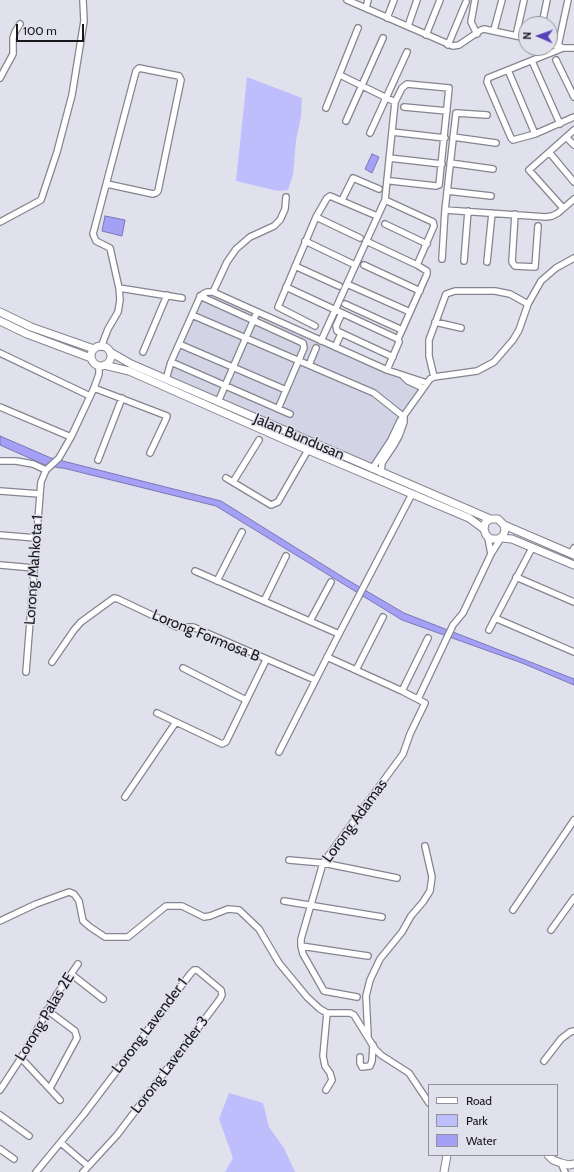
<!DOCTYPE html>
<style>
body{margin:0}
#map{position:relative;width:574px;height:1172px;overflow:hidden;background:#e0e1ec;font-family:Cabin,sans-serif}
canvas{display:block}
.legend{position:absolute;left:428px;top:1084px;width:130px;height:72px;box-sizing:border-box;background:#e0e1ec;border:1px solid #909199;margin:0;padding:5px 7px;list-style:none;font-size:12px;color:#18181c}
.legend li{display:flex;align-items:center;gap:8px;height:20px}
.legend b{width:20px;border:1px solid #909199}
.north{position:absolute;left:518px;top:16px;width:40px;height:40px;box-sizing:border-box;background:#e0e1ec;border:1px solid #909199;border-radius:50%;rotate:272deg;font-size:11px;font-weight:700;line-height:16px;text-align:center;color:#18181c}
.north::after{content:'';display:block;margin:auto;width:14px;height:18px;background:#5742ba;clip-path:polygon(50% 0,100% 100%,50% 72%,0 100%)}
.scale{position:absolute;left:16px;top:24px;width:68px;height:18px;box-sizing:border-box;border:2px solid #18181c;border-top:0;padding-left:5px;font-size:12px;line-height:14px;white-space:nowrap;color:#18181c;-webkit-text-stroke:3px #e0e1ec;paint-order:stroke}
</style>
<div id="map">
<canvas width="574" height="1172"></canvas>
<ul class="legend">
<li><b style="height:5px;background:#fff"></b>Road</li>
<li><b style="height:11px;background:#bfbefd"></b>Park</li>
<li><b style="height:11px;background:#a4a0f6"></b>Water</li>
</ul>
<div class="north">N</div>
<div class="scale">100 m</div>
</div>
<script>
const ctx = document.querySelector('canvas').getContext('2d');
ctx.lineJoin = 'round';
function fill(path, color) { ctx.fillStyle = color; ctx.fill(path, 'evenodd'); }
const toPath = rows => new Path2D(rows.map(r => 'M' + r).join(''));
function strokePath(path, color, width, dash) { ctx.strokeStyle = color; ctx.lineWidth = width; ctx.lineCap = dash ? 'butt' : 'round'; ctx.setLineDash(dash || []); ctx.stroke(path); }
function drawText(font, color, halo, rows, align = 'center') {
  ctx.font = font + ' Cabin,sans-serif'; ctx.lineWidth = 3; ctx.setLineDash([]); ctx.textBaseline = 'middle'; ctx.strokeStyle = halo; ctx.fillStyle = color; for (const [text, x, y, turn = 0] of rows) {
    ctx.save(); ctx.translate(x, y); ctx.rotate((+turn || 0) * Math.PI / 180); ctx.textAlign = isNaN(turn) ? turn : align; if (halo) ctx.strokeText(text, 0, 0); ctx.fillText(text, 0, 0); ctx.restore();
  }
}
const built = toPath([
 [207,292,423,385,372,469,166,379,199,299]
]);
const green = toPath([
 [247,77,302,98,301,117,296,140,293,175,288,190,278,191,236,181],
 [229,1093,263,1103,269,1127,284,1148,295,1172,225,1172,233,1158,219,1119]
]);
const water = toPath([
 [372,154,379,157,372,173,365,169,372,154],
 [105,216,125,220,122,236,102,231,105,216],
 [0,436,51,458,221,501,346,579,404,613,574,679,574,685,522,663,402,620,216,506,63,468,60,468,45,465,0,445,0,436]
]);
const minor = toPath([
 [347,0,453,46,459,45,481,30,484,29,526,38],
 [475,0,471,22,477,34],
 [366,8,368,0],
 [387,18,394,0],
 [542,24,547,0],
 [408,26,417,0],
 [494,30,502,0],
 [426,35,440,0],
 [516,36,524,0],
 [550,44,561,47],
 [448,45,466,2],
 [558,46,568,0],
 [574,48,563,48,488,78,487,82,511,138,513,140,535,134,574,117],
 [556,60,574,97],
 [532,61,560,124],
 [508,70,535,134],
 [340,75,395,102],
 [0,78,13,54,13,38,15,32,20,24],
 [404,107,447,111],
 [326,108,358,28],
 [346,121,383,38],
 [392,132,445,138],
 [370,133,407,52],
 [453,137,496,143],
 [566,137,574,145],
 [549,152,574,182],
 [389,158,442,164],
 [450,163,493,169],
 [447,191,491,196],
 [342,200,353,178,379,189],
 [385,200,433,222,434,226,417,265],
 [563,208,529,170,574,130],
 [445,210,546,217,552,216,558,213,574,199],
 [515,214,512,262,515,266,535,267,538,226],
 [316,217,360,238],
 [0,222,41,200,57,152,72,95,84,21,83,0],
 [385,224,427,244],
 [305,241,355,265],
 [366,241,417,265,427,271,427,274,398,339],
 [442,259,445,210,456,113,487,115],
 [464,261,468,211],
 [487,262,492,213],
 [364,265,420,291],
 [295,266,339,286],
 [347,284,410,312],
 [286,287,398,339,399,342,387,370],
 [119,288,182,298],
 [213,292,227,262,236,249,250,237,274,226,280,220,285,209,286,197],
 [200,296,303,343,304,348,278,409],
 [345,304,402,330],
 [342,313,336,326,337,331,393,357],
 [192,315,374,393,404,417],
 [435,322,461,328],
 [315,326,278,307,316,217,327,198,330,196,377,216],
 [321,341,385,200,395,102,402,88,407,84,449,88,439,185,436,186,391,181],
 [179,344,286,390],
 [101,347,108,329,118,312,120,300,119,288,110,248,96,241,93,234,136,71,139,68,179,76,181,80,158,191,156,193,153,194,107,184],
 [335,347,341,334],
 [143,352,167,295],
 [0,353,90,396],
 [171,362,290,414],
 [309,365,316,348],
 [403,376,408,381,423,388],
 [434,377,429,356,429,340,446,294,455,291,495,291,510,294,528,304],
 [166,379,171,362,199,299,203,294,207,292,213,292,387,370,427,383],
 [94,388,167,416,166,419,150,453],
 [218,402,257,312],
 [0,407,71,437],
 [98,460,122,398],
 [0,461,16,461,33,464,46,470,59,458,71,437,94,388,99,374,99,366],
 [372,469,391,440,400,421,430,379,434,377,477,371,494,362,513,340,519,330,528,304,541,281,556,268,574,258],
 [381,473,382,463,394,445,399,436,404,422,404,417],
 [226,478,271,505,278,502,308,450],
 [233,482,259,440],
 [0,491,40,494],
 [0,535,36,538],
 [488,538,491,554],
 [571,554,574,548],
 [0,565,34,568],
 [195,571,339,634],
 [516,577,574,602],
 [217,581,242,532],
 [264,601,286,556],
 [495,618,574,652],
 [310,621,331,582],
 [489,630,532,548],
 [327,657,402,691,425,703,410,734,403,754,323,863,301,939,301,946,303,954,324,991,357,997],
 [52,662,74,630,81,622,114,598,118,599,177,627,193,627,315,680],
 [183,668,246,700],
 [356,670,383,617],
 [26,672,40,494,41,482,46,470],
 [402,691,428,638],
 [418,699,453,625,463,613,491,554,501,538],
 [157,713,216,741,222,744,226,742,266,660],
 [279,752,339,634,412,494],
 [125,797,176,722],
 [289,860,323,863,397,878],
 [284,901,382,917],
 [513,910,574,820],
 [0,921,36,904,69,892,74,894,79,901,83,921,90,927,105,937,128,937,166,906,182,906,204,917,210,916,228,909,239,910,259,929,279,963,307,997,320,1009,327,1013,350,1013,354,1015,375,1049,381,1055,409,1073,429,1103],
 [551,930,574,898],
 [301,946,368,956],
 [71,974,103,999],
 [47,1010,75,1031,77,1038,50,1088],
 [368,1035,366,996,370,980,380,959,402,932,411,916,423,902,430,891,432,877,425,846],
 [360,1057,360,1063,362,1067,370,1066,372,1061,373,1045],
 [21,1058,60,1100],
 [544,1061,561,1039,570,1032,574,1031],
 [0,1090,21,1058,57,994,78,964],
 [326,1090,332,1080,330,1073,325,1066,323,1056,327,1013],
 [0,1115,29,1136],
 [61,1143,88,1166],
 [0,1149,14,1159],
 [561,1163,565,1172],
 [36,1172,84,1114,191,973,194,970,197,970,221,990,222,995,220,999,117,1135,83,1172]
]);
const major = toPath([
 [0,312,31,327,94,349],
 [0,321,27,334,91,358],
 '91 356a10 10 0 1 1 20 0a10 10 0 1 1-20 0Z',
 [110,352,131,364,467,509,490,519,498,519,504,525,574,555],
 [104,365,129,371,308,450,469,518,484,529],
 [490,519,485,523,484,529,486,535,491,539,498,539,503,536,505,530,504,525],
 [501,538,512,539,574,565],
 [548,1155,553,1160,561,1163,569,1165,574,1164],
 [444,1172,447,1155]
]);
const streetNames = [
 ["Jalan Bundusan",299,437,23],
 ["Lorong Mahkota 1",34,570,-86],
 ["Lorong Formosa B",206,636,22],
 ["Lorong Adamas",355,821,-54],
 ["Lorong Palas 2E",45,1017,-59],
 ["Lorong Lavender 1",150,1026,-53],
 ["Lorong Lavender 3",170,1065,-53]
];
fill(built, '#d3d3e6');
fill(green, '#bfbefd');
fill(water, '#a4a0f6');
strokePath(water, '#7a77b5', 1);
strokePath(minor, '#84858f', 8);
strokePath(major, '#84858f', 9);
strokePath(minor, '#fff', 5.5);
strokePath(major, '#fff', 7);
drawText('15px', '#18181c', '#e0e1ec', streetNames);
</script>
